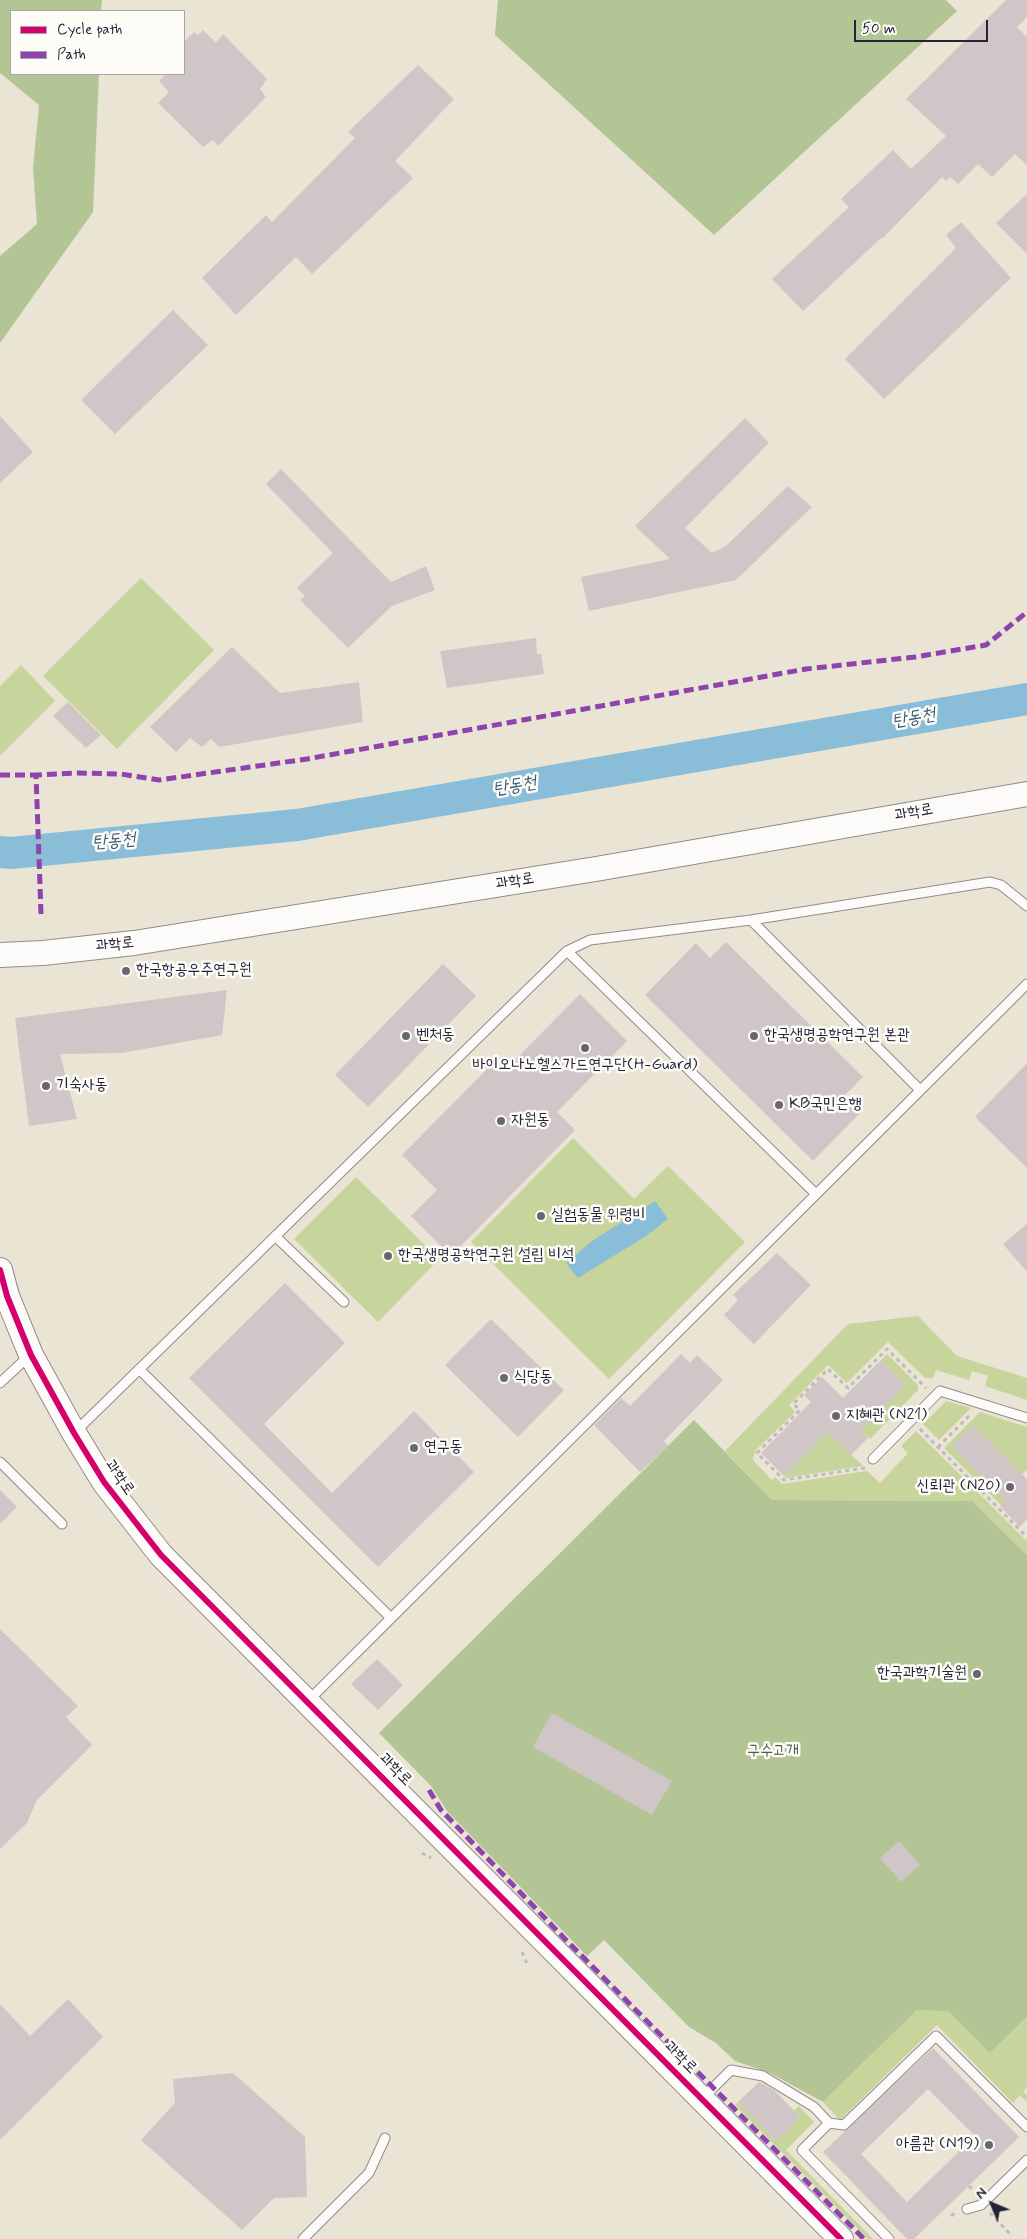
<!DOCTYPE html>
<meta charset="utf-8">
<style>
body{margin:0}
#map{position:relative;width:1027px;height:2239px;overflow:hidden;background:#eae4d5;font-family:Mynerve,sans-serif}
canvas{display:block}
.legend{position:absolute;left:10px;top:10px;width:175px;height:65px;box-sizing:border-box;background:#fdfcf7;border:1px solid #a5a5ac;margin:0;padding:6px 9px;list-style:none;font-size:15px;color:#22223b}
.legend li{display:flex;align-items:center;gap:10px;height:25px}
.legend b{width:25px;border:1px solid #a5a5ac}
.north{position:absolute;left:967px;top:2179px;width:50px;height:50px;-webkit-text-stroke:4px #fdfcf7;paint-order:stroke;rotate:315deg;font-size:14px;font-weight:700;line-height:20px;text-align:center;color:#22223b}
.north::after{content:'';display:block;margin:auto;width:18px;height:22px;background:#22223b;clip-path:polygon(50% 0,100% 100%,50% 72%,0 100%)}
.scale{position:absolute;left:854px;top:20px;width:134px;height:22px;box-sizing:border-box;border:2px solid #22223b;border-top:0;padding-left:6px;font-size:15px;line-height:18px;white-space:nowrap;color:#22223b;-webkit-text-stroke:4px #fdfcf7;paint-order:stroke}
</style>
<div id="map">
<canvas width="1027" height="2239"></canvas>
<ul class="legend">
<li><b style="height:6px;background:#d6006c"></b>Cycle path</li>
<li><b style="height:6px;background:#8e44ad"></b>Path</li>
</ul>
<div class="north">N</div>
<div class="scale">50 m</div>
</div>
<script>
const ctx = document.querySelector('canvas').getContext('2d');
ctx.lineJoin = 'round';
function fill(path, color) { ctx.fillStyle = color; ctx.fill(path, 'evenodd'); }
const toPath = rows => new Path2D(rows.map(r => 'M' + r).join(''));
function strokePath(path, color, width, dash) { ctx.strokeStyle = color; ctx.lineWidth = width; ctx.lineCap = dash ? 'butt' : 'round'; ctx.setLineDash(dash || []); ctx.stroke(path); }
function drawText(font, color, halo, rows, align = 'center') {
  ctx.font = font + ' Mynerve,"Poor Story",sans-serif'; ctx.lineWidth = 5; ctx.setLineDash([]); ctx.textBaseline = 'middle'; ctx.strokeStyle = halo; ctx.fillStyle = color; for (const [text, x, y, turn = 0] of rows) {
    ctx.save(); ctx.translate(x, y); ctx.rotate((+turn || 0) * Math.PI / 180); ctx.textAlign = isNaN(turn) ? turn : align; if (halo) ctx.strokeText(text, 0, 0); ctx.fillText(text, 0, 0); ctx.restore();
  }
}
const green = toPath([
 [141,578,214,650,117,749,43,676],
 [21,665,55,701,0,756,0,686],
 [573,1138,634,1199,668,1166,745,1242,609,1379,471,1242],
 [356,1177,439,1259,378,1322,294,1239],
 [918,1316,957,1356,1027,1378,1027,1400,985,1386,988,1376,972,1371,969,1380,936,1370,933,1378,925,1378,888,1342,847,1383,828,1365,789,1405,795,1412,755,1451,753,1460,772,1480,775,1477,782,1484,867,1471,880,1483,908,1453,901,1446,916,1431,1027,1541,1027,1555,972,1501,772,1500,725,1451,848,1324],
 [887,1354,918,1385,918,1390,870,1439,860,1430,906,1385,881,1360],
 [946,1401,971,1408,939,1440,923,1424],
 [980,1412,1027,1427,1027,1470,1022,1474,952,1446,1006,1500,1001,1505,944,1448],
 [828,1432,863,1466,786,1478,784,1476],
 [917,2010,948,2010,990,2053,1027,2017,1027,2087,1023,2091,1027,2095,1027,2102,1020,2095,1013,2103,937,2025,840,2120,823,2102],
 [738,2102,776,2141,800,2117,794,2111,799,2106,814,2122,786,2150,873,2239,868,2239,735,2105]
]);
const forest = toPath([
 [0,0,102,0,101,11,11,11,11,74,99,74,93,212,0,343,0,256,37,224,33,168,39,105,0,73],
 [498,0,946,0,957,11,714,235,495,35],
 [694,1420,772,1500,972,1501,1027,1555,1027,2017,990,2053,948,2011,917,2010,823,2102,770,2073,735,2061,716,2043,689,2027,604,1940,587,1956,447,1811,431,1786,379,1733]
]);
const water = toPath([
 [655,1201,668,1219,646,1236,578,1278,566,1263,592,1241]
]);
const river = toPath([
 [0,852,11,853,297,825,1027,699]
]);
const building = toPath([
 [1006,0,1027,0,1027,17,1017,27,1027,37,1027,165,1015,154,992,177,978,164,958,184,950,177,946,181,942,177,882,239,881,238,803,311,772,279,849,207,841,199,893,150,911,169,946,136,906,99],
 [203,30,216,43,223,34,267,79,260,89,266,97,218,146,213,140,203,147,158,103,169,92,159,81,166,74,184,74,184,42,194,32,198,35],
 [418,65,454,99,395,161,413,178,312,274,296,257,236,315,202,278,266,215,272,222,355,138,348,132],
 [1027,194,1027,254,996,223],
 [961,222,1011,278,884,399,845,359,956,248,946,235],
 [173,310,208,345,115,434,81,400],
 [0,416,33,452,0,483],
 [745,418,769,443,685,528,712,553,726,546,788,486,812,507,736,580,589,611,581,577,670,559,635,526],
 [281,469,391,582,426,566,435,590,392,606,348,648,300,600,305,596,297,588,333,553,266,484],
 [536,638,537,654,541,654,544,674,447,688,440,651],
 [232,647,280,693,359,682,363,722,219,747,211,739,202,747,190,738,176,752,150,727],
 [68,702,101,735,86,748,53,716],
 [726,942,863,1077,844,1096,860,1113,813,1161,645,995,696,943,710,958],
 [443,964,476,996,368,1107,335,1075],
 [227,990,222,1035,122,1053,60,1054,77,1119,29,1126,15,1018],
 [580,994,627,1041,557,1112,575,1130,451,1256,411,1216,437,1190,402,1155,496,1060,506,1069],
 [1027,1063,1027,1168,975,1117],
 [1027,1224,1027,1272,1003,1244],
 [777,1253,811,1285,754,1344,724,1315,738,1300,733,1295],
 [285,1283,345,1343,264,1424,332,1493,414,1411,474,1472,378,1567,189,1378],
 [491,1319,564,1390,518,1437,445,1365],
 [681,1354,690,1363,697,1355,723,1380,664,1441,668,1446,640,1472,594,1425,621,1398,630,1406],
 [881,1360,906,1385,860,1430,868,1438,851,1455,828,1432,784,1476,761,1453,811,1402,804,1395,822,1377,843,1398],
 [973,1425,1027,1479,1027,1519,1020,1527,1000,1506,1005,1499,952,1446],
 [0,1490,17,1507,0,1524],
 [0,1629,78,1706,66,1717,92,1745,37,1800,27,1823,0,1849],
 [377,1659,403,1685,378,1710,351,1684],
 [552,1713,672,1781,652,1815,533,1747],
 [899,1841,920,1865,901,1882,880,1858],
 [68,1999,103,2037,0,2140,0,2004,30,2036],
 [933,2048,1019,2137,914,2239,907,2239,823,2152],
 [928,2089,975,2136,907,2202,861,2154],
 [233,2073,305,2137,307,2197,274,2198,242,2230,141,2140,175,2103,173,2079],
 [759,2082,774,2090,800,2117,776,2141,738,2102]
]);
const path = toPath([
 [920,1429,1027,1537],
 [938,1447,971,1414],
 [865,1468,784,1480,757,1453,800,1410,793,1404,828,1369,848,1388,887,1349,926,1388],
 [422,1853,431,1858],
 [522,1952,528,1966],
 [969,2186,975,2192],
 [990,2213,1010,2234],
 [951,2216,956,2212]
]);
const lane = toPath([
 [751,920,920,1090],
 [567,951,816,1194],
 [275,1236,344,1302],
 [139,1369,391,1618],
 [0,1383,30,1355],
 [76,1431,567,951,590,940,751,920,990,882,1001,885,1027,906],
 [873,1459,940,1391,1027,1418],
 [0,1462,62,1524],
 [308,1701,1027,984],
 [702,2099,731,2070,763,2076,814,2107,829,2123,802,2150,889,2239],
 [829,2123,844,2125,936,2036,1027,2127],
 [967,2209,981,2205,1027,2160],
 [303,2239,369,2173,385,2138]
]);
const secondary = toPath([
 [0,955,43,953,134,943,596,869,1027,794],
 [0,1270,7,1296,31,1355,74,1433,104,1482,161,1555,841,2239]
]);
const quiet = toPath([
 [0,775,36,775],
 [41,914,36,775,75,773,121,774,159,780,307,759,806,669,915,657,986,645,1027,612],
 [429,1790,441,1810,566,1940,864,2239]
]);
const cycleway = toPath([
 [0,1270,7,1296,31,1355,74,1433,104,1482,161,1555,841,2239]
]);
const markers = [
 [126,971,5,"#686671"],
 [406,1036,5,"#686671"],
 [754,1036,5,"#686671"],
 [585,1048,5,"#686671"],
 [46,1086,5,"#686671"],
 [779,1105,5,"#686671"],
 [501,1121,5,"#686671"],
 [541,1216,5,"#686671"],
 [388,1256,5,"#686671"],
 [504,1378,5,"#686671"],
 [836,1416,5,"#686671"],
 [414,1448,5,"#686671"],
 [1010,1487,5,"#686671"],
 [977,1674,5,"#686671"],
 [989,2145,5,"#686671"]
];
const streetNames = [
 ["과학로",914,813,-10],
 ["과학로",515,882,-9],
 ["과학로",115,945,-6],
 ["과학로",119,1478,55],
 ["과학로",395,1770,45],
 ["과학로",680,2058,45]
];
const poiNames = [
 ["한국항공우주연구원",136,971],
 ["벤처동",416,1036],
 ["한국생명공학연구원 본관",764,1036],
 ["바이오나노헬스가드연구단(H-Guard)",585,1066,"center"],
 ["기숙사동",56,1086],
 ["KB국민은행",789,1105],
 ["자원동",511,1121],
 ["실험동물 위령비",551,1216],
 ["한국생명공학연구원 설립 비석",398,1256],
 ["식당동",514,1378],
 ["지혜관 (N21)",846,1416],
 ["연구동",424,1448],
 ["신뢰관 (N20)",1000,1487,"right"],
 ["한국과학기술원",967,1674,"right"],
 ["아름관 (N19)",979,2145,"right"]
];
const parkNames = [
 ["구수고개",773,1752]
];
const waterNames = [
 ["탄동천",914,719,-10],
 ["탄동천",515,787,-10],
 ["탄동천",114,842,-5]
];
fill(green, '#c7d49c');
fill(forest, '#b4c595');
fill(water, '#8abdd8');
strokePath(river, '#8abdd8', 32);
fill(building, '#d1c6c7');
strokePath(lane, '#908d89', 11);
strokePath(secondary, '#908d89', 26);
strokePath(path, '#bdbcbc', 3, [4, 4]);
strokePath(lane, '#fcfbf9', 9);
strokePath(secondary, '#fcfbf9', 24);
strokePath(quiet, '#8e44ad', 5, [10, 5]);
strokePath(cycleway, '#d6006c', 6);
for (const [x, y, r, color] of markers) { const dot = new Path2D(); dot.arc(x, y, r, 0, 2 * Math.PI); ctx.fillStyle = color; ctx.fill(dot); strokePath(dot, '#fdfcf7', 2); }
drawText('16px', '#22223b', '#fdfcf7', streetNames);
drawText('16px', '#22223b', '#fdfcf7', poiNames, 'left');
drawText('16px', '#525c4d', '#fdfcf7', parkNames);
drawText('italic 18px', '#3b597a', '#fdfcf7', waterNames);
</script>
